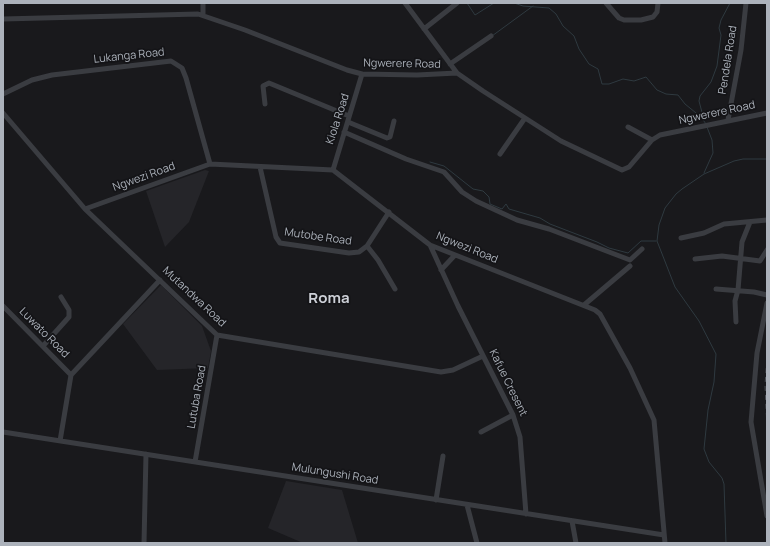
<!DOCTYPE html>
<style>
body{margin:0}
#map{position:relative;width:770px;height:546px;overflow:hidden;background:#19191c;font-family:Manrope,sans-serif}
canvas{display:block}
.frame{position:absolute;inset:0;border:4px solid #acb2bb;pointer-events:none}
</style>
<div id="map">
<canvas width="770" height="546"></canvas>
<div class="frame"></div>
</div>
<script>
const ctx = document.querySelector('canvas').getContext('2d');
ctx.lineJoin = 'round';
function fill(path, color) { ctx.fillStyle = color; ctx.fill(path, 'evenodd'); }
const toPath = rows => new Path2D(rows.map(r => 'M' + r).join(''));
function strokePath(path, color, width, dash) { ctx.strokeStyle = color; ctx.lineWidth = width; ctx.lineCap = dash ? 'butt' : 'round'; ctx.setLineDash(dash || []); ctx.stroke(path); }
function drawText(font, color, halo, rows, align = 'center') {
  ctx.font = font + ' Manrope,sans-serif'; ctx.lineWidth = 3.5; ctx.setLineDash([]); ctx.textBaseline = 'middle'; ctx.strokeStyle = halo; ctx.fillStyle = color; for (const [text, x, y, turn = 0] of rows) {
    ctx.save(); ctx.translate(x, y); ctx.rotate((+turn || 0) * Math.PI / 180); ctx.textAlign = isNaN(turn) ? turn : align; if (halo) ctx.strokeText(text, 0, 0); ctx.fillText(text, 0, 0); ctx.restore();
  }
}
const built = toPath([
 [205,170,209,171,189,222,165,247,146,191],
 [161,285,202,326,211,351,208,368,157,370,123,324],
 [286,481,342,490,358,543,303,543,268,528]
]);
const stream = toPath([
 [467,3,475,15,494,3],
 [514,3,523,6,549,8,556,14,563,26,574,36,579,49,589,64,598,69,602,84,609,84,623,79,634,81,646,77,657,90,666,94,678,95,685,104,701,117,706,124],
 [492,36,533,6],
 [704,120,699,101,700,96,711,82,717,66,721,35,719,28,721,20,730,3],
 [430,162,444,166,473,189,483,191,489,197,490,204,502,209,506,204,509,209,540,218,550,224,597,242,609,248,628,253,641,241,656,241],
 [704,173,713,153,712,140,707,127],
 [726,543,724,484,722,478,709,462,704,449,708,410,714,382,716,354,699,321,675,287,657,241,659,225,665,208,676,194,682,189,704,174,734,161,743,159,767,159]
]);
const minor = toPath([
 [203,3,203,15],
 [405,3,457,73],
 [606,3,619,18,624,20,641,20,653,17,657,12,658,3],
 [3,19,198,14,245,30,347,70,362,74,417,75,457,73,483,91,561,141,622,170,629,167,652,140,660,135,767,113],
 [424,29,457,3],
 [450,64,491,36],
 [3,94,32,80,52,75,171,61,182,68,186,78,210,164],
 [265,104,263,86,269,83,349,116],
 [3,113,85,209,217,335,441,372,453,370,483,356],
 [728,120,741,50,746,3],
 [348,122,387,138,390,137,394,121],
 [628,127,652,140],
 [344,132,406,159,444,172,462,192,476,201,517,220,549,229,630,260,642,249],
 [500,154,525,118],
 [260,167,276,237,280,243,349,253,359,252,367,246,389,212],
 [333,170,362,74],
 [85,209,210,164,333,170,430,245,595,310,600,314,630,368,654,420,665,543],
 [681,238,704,233,724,224,767,220],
 [430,245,458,306,513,415,520,437,526,514],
 [367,246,378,260,395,289],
 [695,259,722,256,760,261,767,250],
 [441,270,455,255],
 [716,289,754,292,767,295],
 [767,303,757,353,751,422,767,516],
 [584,305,630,266],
 [3,306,71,375],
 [736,322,735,301,738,290,742,242,750,222],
 [43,346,69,317,69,310,61,297],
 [3,432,664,535],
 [481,432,513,415],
 [60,441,71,375,160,280],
 [195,462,217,335],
 [436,500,443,456],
 [467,505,477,543],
 [572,521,576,543],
 [144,543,146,454]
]);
const rail = toPath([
 [767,359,765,385,767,428]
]);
const streetNames = [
 ["Lukanga Road",129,56,-6],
 ["Pendela Road",728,60,-81],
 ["Ngwerere Road",402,64,1],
 ["Ngwerere Road",717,113,-12],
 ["Kiola Road",338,119,-72],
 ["Ngwezi Road",144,177,-20],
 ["Mutobe Road",318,237,8],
 ["Ngwezi Road",467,248,22],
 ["Mutandwa Road",194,297,43],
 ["Luwato Road",44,333,45],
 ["Kafue Cresent",508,383,64],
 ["Lutuba Road",197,397,-80],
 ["Mulungushi Road",335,474,9]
];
const districtNames = [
 ["Roma",329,299]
];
fill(built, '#252529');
strokePath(stream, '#2f3a40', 1);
strokePath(minor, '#3a3c41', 5);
strokePath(rail, '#4d5056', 1, [5, 4]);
drawText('11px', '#acb2bb', '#141417', streetNames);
drawText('bold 15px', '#cdd0d7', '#141417', districtNames);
</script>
